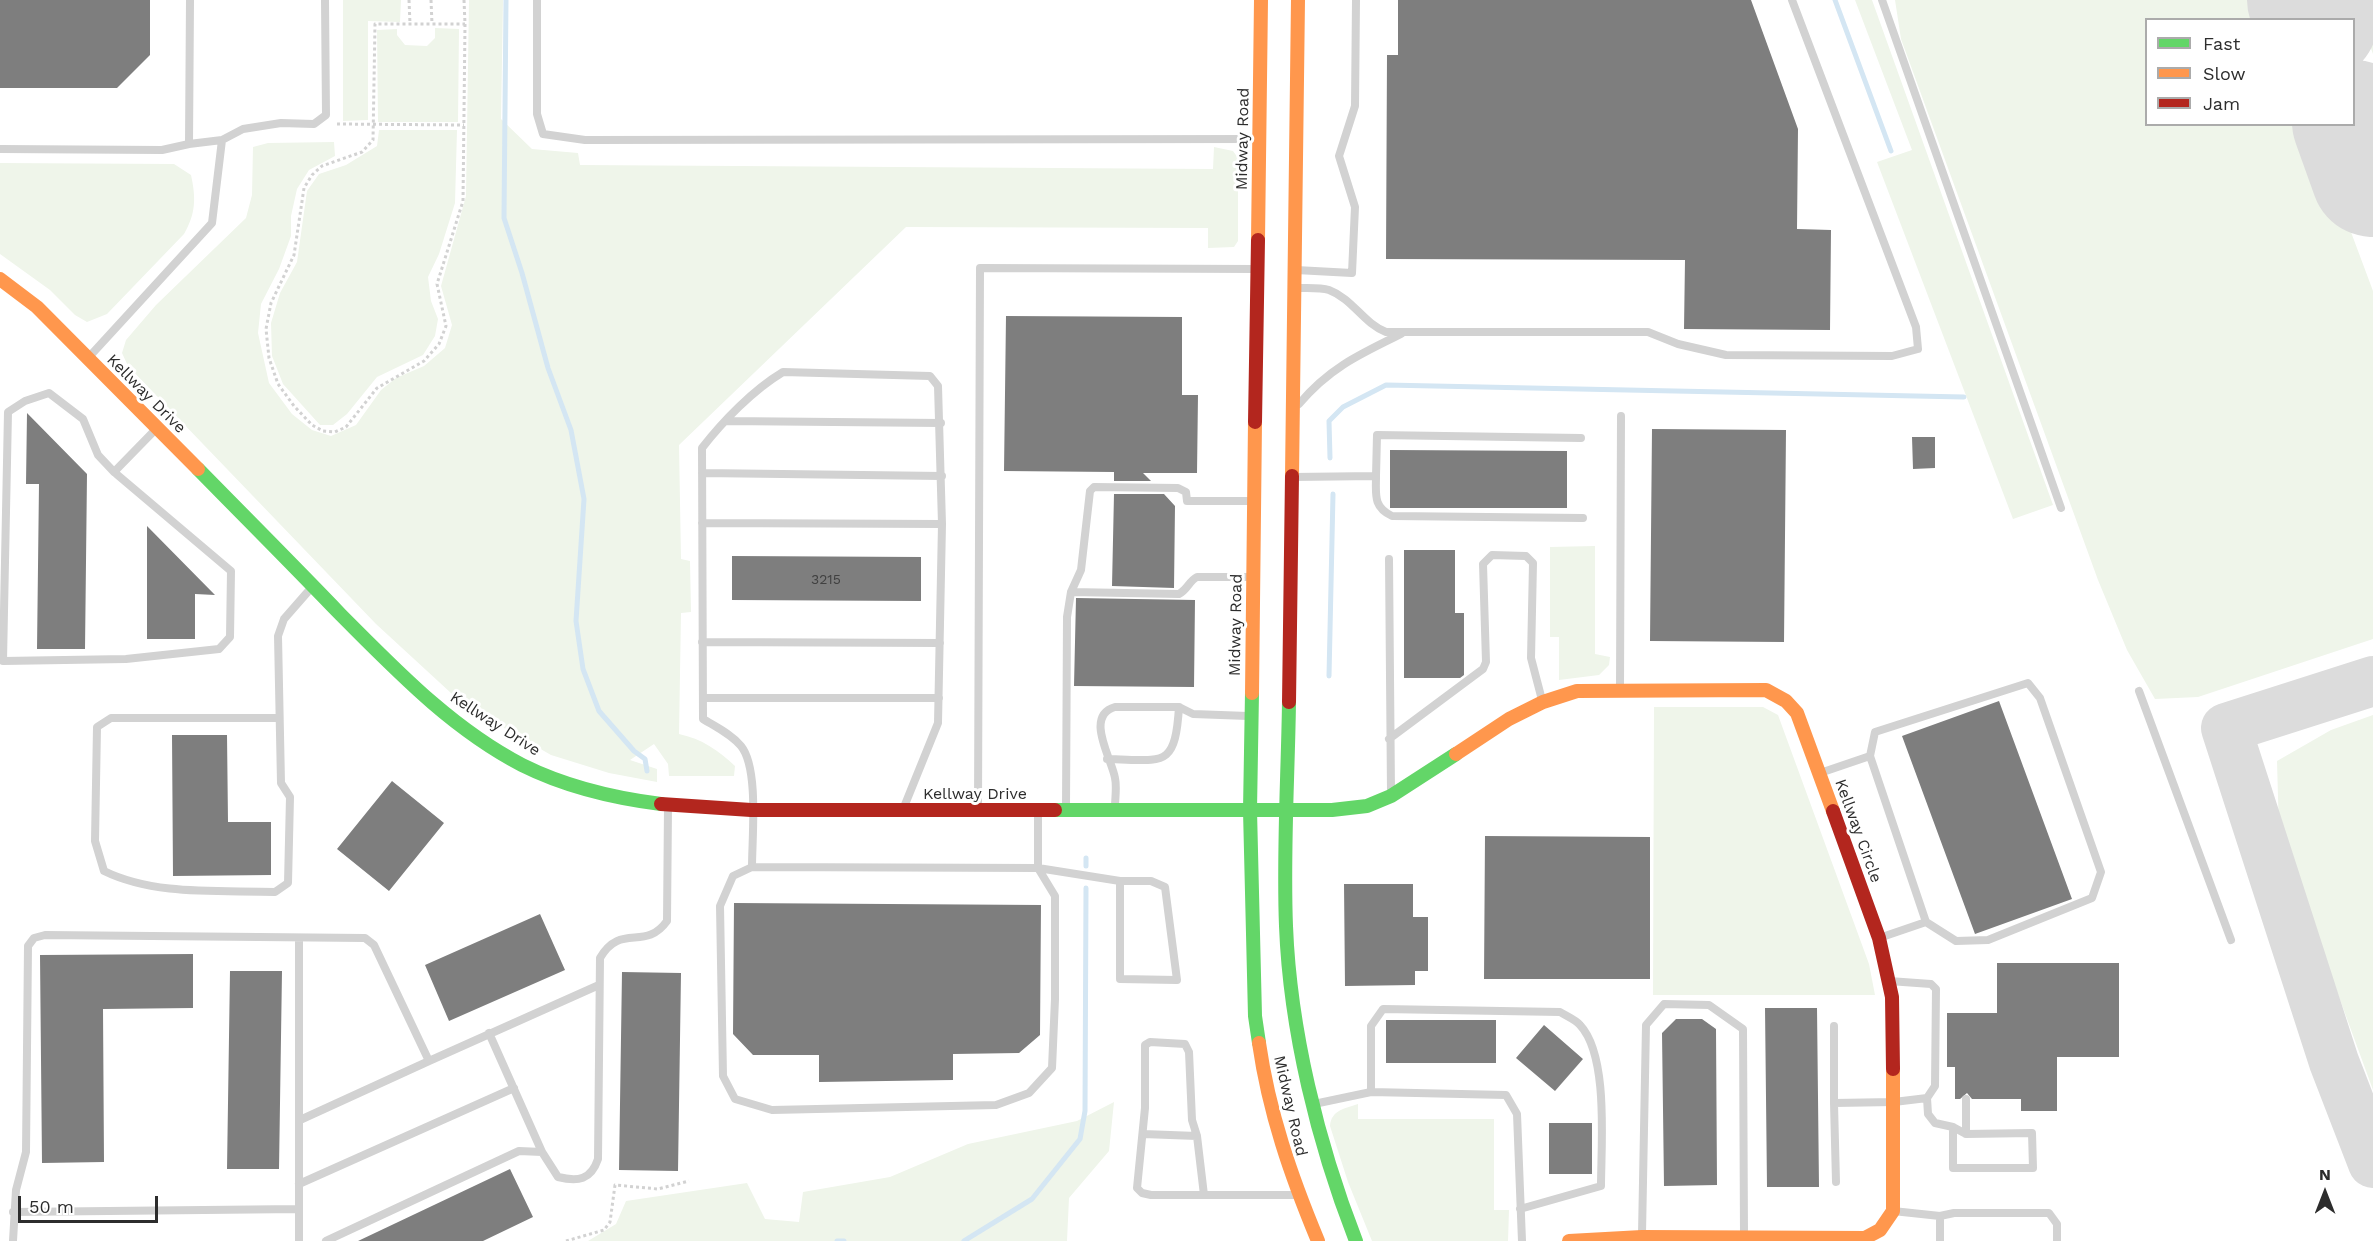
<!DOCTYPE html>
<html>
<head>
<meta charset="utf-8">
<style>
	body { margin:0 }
	#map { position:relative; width:2373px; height:1241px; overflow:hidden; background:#fff; font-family:"Work Sans",sans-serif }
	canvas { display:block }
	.legend { position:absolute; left:2145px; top:18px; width:210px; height:108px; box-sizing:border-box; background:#fff; border:2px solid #ababab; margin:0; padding:8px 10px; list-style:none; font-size:18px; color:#2d2d2d }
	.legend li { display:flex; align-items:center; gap:12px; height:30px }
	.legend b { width:30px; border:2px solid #ababab }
	.north { position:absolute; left:2295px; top:1163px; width:60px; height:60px; -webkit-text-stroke:4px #fff; paint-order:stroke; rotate:0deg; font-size:16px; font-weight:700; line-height:24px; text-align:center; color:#2d2d2d }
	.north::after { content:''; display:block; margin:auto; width:21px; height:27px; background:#2d2d2d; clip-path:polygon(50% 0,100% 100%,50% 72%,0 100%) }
	.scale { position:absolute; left:18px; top:1196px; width:140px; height:27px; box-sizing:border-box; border:3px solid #2d2d2d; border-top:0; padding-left:8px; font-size:18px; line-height:21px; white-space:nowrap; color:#2d2d2d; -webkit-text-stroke:4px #fff; paint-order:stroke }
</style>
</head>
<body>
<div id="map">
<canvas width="2373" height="1241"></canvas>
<ul class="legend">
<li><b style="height:8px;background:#63d668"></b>Fast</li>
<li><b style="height:8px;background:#ff974d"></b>Slow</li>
<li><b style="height:8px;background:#b3261e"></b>Jam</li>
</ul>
<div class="north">N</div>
<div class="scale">50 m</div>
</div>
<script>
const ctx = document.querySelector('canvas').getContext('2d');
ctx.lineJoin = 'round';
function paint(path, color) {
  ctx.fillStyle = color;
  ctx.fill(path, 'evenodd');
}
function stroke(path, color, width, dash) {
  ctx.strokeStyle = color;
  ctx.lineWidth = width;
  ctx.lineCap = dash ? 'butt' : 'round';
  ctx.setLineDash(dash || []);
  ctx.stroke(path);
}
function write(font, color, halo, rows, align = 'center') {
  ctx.font = font + ' "Work Sans",sans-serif';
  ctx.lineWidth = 6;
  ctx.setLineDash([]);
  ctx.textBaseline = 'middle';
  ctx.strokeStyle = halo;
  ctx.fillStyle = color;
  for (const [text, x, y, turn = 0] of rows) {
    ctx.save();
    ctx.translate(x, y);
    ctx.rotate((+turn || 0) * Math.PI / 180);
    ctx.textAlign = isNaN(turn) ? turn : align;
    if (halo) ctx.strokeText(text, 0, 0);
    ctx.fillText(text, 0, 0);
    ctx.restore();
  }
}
paint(new Path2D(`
	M343 0H401L400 22 368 21V120L343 121Z
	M469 0H503L501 119 532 149 578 153 580 165 1213 169 1214 147 1233 151 1238 158V241L1234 247 1208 248V228L906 227 679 445 681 559 690 561 691 612 681 613 679 734C702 739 718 750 735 766L734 776H669L668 764 654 744 630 760 657 769V782L609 773 551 755 464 705 376 624 128 366 122 353 126 340 156 305 246 218 252 195 253 147 268 143 334 142 335 156 309 170 297 189 291 216V236L279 269 261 304 258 333 269 383 292 414 312 430 331 436 356 425 381 390 396 378 424 366 445 348 452 325 441 286 466 196Z
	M1855 0H1872L2053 505 2013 519 1877 162 1912 150Z
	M1895 0H2265L2272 19 2146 20V124L2311 125 2373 291V639L2198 697 2155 699 2127 650 2098 580 1901 39Z
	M2353 0H2373V54Z
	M435 28 459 29 458 122H378L377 30 397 29V35L405 45 427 46 435 38Z
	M379 130H457L455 203 439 254 428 277 431 301 438 319 435 336 423 355 377 377 347 414 333 425H320L283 384 272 356 271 323 280 293 297 262 307 191 319 174 346 165 377 146Z
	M0 163 174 164 191 175C196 198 196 213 184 234L107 314 87 322 75 315 50 290 0 254Z
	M1595 546V654L1610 657 1609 665 1599 675 1559 680V637H1550V547Z
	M1654 707H1763L1778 715 1869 964 1875 995H1653Z
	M2373 715V1090L2279 833 2277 761 2331 730Z
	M1114 1102 1109 1151 1069 1198 1067 1241H588L616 1224 626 1201 747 1183 765 1219 799 1222 803 1192 890 1177 968 1144 1077 1121Z
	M1358 1104V1119H1494V1210H1509L1508 1241H1372L1348 1182 1330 1126C1331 1110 1346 1108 1358 1104Z`), '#eff5ea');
stroke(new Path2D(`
	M506 0 504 218 522 273 548 368 571 430 584 499 576 621 583 669 599 711 634 751 645 759 647 771
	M1835 0 1891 151
	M1330 458 1329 421 1343 407 1386 385 1964 397
	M1329 676 1333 494
	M1086 866V858
	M837 1241H844
	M964 1241 1032 1199 1080 1139 1085 1111 1086 888`), '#d4e6f3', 5);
stroke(new Path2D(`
	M2373 681 2226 728 2334 1062 2373 1163`), '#dcdcdc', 50);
stroke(new Path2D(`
	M2309 0 2316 20
	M2354 122 2373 175`), '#dcdcdc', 124);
paint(new Path2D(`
	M0 0H150V55L117 88H0Z
	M1398 0H1751L1798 129 1797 229 1831 230 1830 330 1684 329 1685 260 1386 259 1387 55H1398Z
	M1006 316 1182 317V395H1198L1197 473H1143L1151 481H1114V472L1004 471Z
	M27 413 87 474 85 649H37L39 484H26Z
	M1652 429 1786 430 1784 642 1650 641Z
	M1912 437H1935V468L1913 469Z
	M1390 450 1567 451V508H1390Z
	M1114 494H1164L1175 506 1174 588 1112 586Z
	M147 526 215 595 195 594V639H147Z
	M1404 550H1455V613H1464V675L1460 678H1404Z
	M732 556 921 557V601L732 600Z
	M1076 598 1195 600 1194 687 1074 686Z
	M1999 701 2072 899 1975 934 1902 736Z
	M172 735H227L228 822H271V875L173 876Z
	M392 781 444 823 389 891 337 849Z
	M1485 836 1650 837V979H1484Z
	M1344 884H1413V917H1428V971H1415V985L1345 986Z
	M734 903 1041 905 1040 1035 1019 1053 953 1054V1080L819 1082V1055H753L733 1034Z
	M540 914 565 970 449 1021 425 965Z
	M193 954V1008L103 1009 104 1162 42 1163 40 955Z
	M1997 963H2119V1057H2057V1111H2021V1099H1972L1967 1093 1960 1099H1955V1067H1947V1013H1997Z
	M230 971H282L279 1169H227Z
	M622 972 681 973 678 1171 619 1170Z
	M1765 1008H1817L1819 1187H1767Z
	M1676 1019H1702L1716 1029 1717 1185 1664 1186 1662 1033Z
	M1386 1020H1496V1063H1386Z
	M1544 1025 1583 1059 1555 1091 1516 1058Z
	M1549 1123H1592V1174H1549Z
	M510 1169 533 1217 483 1241H358Z`), '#7e7e7e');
stroke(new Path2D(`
	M409 0 410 24
	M431 0 432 24
	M464 0 465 24 463 201 437 284 446 326 439 344 424 361 377 388 346 427 335 432 323 431 312 425 294 406 278 384 269 358 266 329 271 303 294 255 304 188 312 175 322 166 362 152 373 140 375 24H465
	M337 124 464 125
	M566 1241 604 1230 610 1222 615 1185 658 1189 689 1181`), '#d2d2d2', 3, [3, 3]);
stroke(new Path2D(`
	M190 0 189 144 222 140
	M537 0V114L543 134 585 140 1259 139
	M1882 0 2061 508
	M0 149 162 150 189 144
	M1296 270 1352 273 1355 207 1339 156 1355 106 1356 0
	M1296 288C1306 288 1320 287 1329 290 1353 299 1363 323 1386 332H1648L1678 344 1726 355 1892 356 1918 349 1916 327 1792 0
	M89 357 212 223 222 140 243 129 281 123 314 124 326 115 325 0
	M1299 404C1329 368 1360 354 1401 334
	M726 421 941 423
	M114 472 231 571 230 637 219 649 126 659 3 661 8 412 25 401 49 393 83 419 98 455 114 472 156 429
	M702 473 942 476
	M1376 476 1377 435 1581 438
	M1293 477 1376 476C1376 495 1373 507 1392 516L1583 518
	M702 523 942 524
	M1389 559 1391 793
	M1071 592 1179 594C1188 589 1189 581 1197 577H1252
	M702 642 940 643
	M1620 689 1621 416
	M2139 691 2231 940
	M703 698H939
	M279 718H111L97 727 95 841 104 871C155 896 219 890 275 892L288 883 290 797 281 783 278 636 284 619 312 587
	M1389 739 1483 669 1486 662 1483 564 1492 555 1526 556 1533 563 1531 658 1542 700
	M1870 756 1926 922
	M1107 759C1163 760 1175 770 1179 707
	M1820 773 1870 756 1875 732 2028 683 2040 698 2101 872 2092 898 1988 940 1956 941 1926 922 1882 937
	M1066 807 1067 617 1071 592 1081 570 1090 491 1094 487 1178 488 1186 492 1187 501H1251
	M1115 807C1115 798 1117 787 1115 778 1112 759 1084 716 1115 707H1179L1193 714 1248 716
	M978 809 980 268 1257 269
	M1038 811V868L1120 881V979L1177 980 1165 887 1151 881H1120
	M752 867 1038 868 1055 896V999L1052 1068 1029 1093 996 1105 772 1110 735 1099 723 1076 720 906 733 876 752 867C752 837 759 768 741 746 731 734 716 727 703 719L702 448C723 421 753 390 783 372L930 376 938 386 942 524 938 723 904 807
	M1834 1026V1103L1894 1102 1927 1098 1935 1086 1936 989 1931 984 1889 981
	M489 1033 542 1152
	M1371 1092V1026L1383 1009 1560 1012C1566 1016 1576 1020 1580 1025 1609 1056 1601 1146 1601 1186L1520 1209
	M1927 1098 1928 1114 1935 1123 1953 1127V1168H2033L2032 1133 1966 1134 1953 1127
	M1834 1103 1836 1182
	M1314 1104 1371 1092 1506 1095 1517 1114 1522 1241
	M300 1120 429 1061
	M1143 1134 1197 1136
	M1966 1134V1099
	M299 1184 514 1088
	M1204 1195 1197 1136 1192 1120 1189 1052 1185 1044 1150 1042 1145 1045V1108L1137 1188 1142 1193 1151 1195H1296
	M1893 1211 1940 1216V1241
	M13 1212 299 1209
	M1940 1216 1954 1213H2049L2057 1224V1241
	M1642 1234 1646 1025 1664 1004 1709 1005 1743 1029 1744 1235
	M13 1241 16 1190 26 1152 28 946 34 938 45 935 365 938 374 945 429 1061 599 985
	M299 1241V938
	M326 1241 519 1151 542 1152 558 1177C578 1182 591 1180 598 1159L600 958C621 922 645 952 667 921L668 807`), '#d2d2d2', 8);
stroke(new Path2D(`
	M198 469C246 518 294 566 341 615 397 671 451 728 522 765 566 787 613 798 661 804
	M1252 693 1250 810 1255 1016 1259 1043
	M1289 702C1288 776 1283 851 1286 926 1290 1030 1318 1144 1356 1241
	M1055 810H1332L1367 806 1391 796 1456 754`), '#63d668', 14);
stroke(new Path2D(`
	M1258 240 1261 0
	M0 279 37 307 198 469
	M1292 476 1298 0
	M1252 693 1255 422
	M1456 754 1509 719 1543 702 1577 691 1766 690 1786 701 1797 713 1833 811
	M1259 1043C1269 1113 1291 1176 1318 1241
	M1569 1241 1642 1237 1865 1238 1880 1230 1893 1211V1069`), '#ff974d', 14);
stroke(new Path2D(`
	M1255 422 1258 240
	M1289 702 1292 476
	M661 804 751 810H1055
	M1833 811 1879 938 1892 997 1893 1069`), '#b3261e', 14);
write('14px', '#414141', null, [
	["3215",826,580]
]);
write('16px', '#2d2d2d', '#fff', [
	["Midway Road",1243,139,-89],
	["Kellway Drive",146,394,45],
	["Midway Road",1236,625,-89],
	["Kellway Drive",495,724,33],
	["Kellway Drive",975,794],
	["Kellway Circle",1858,831,70],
	["Midway Road",1290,1106,77]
]);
</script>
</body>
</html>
